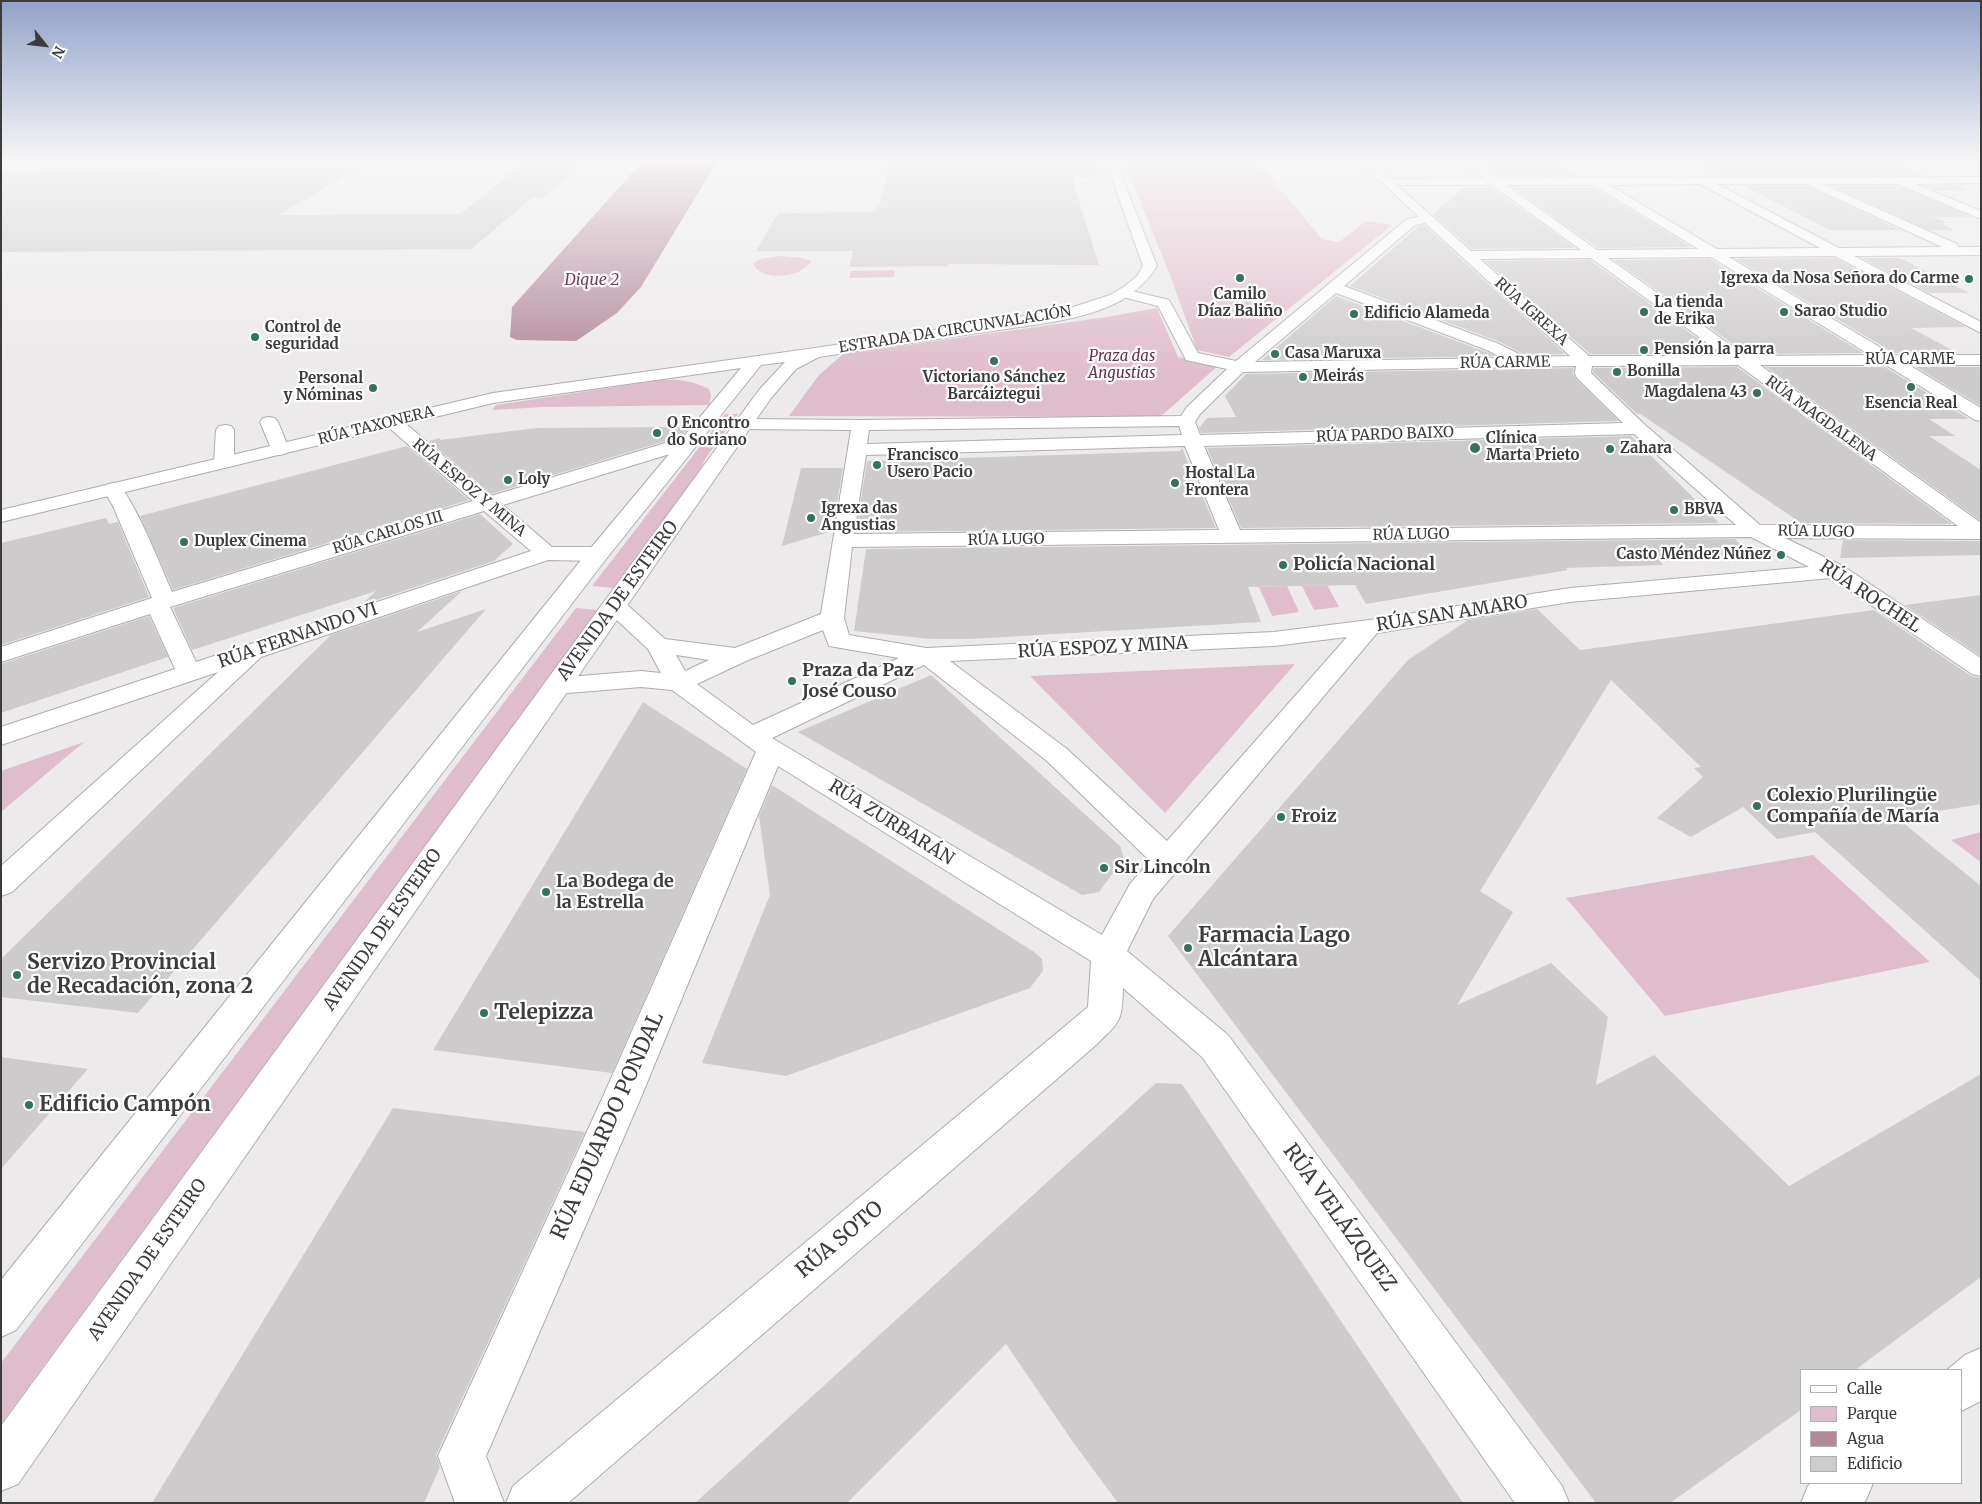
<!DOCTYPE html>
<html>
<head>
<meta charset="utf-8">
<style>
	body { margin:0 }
	#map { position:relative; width:1982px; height:1504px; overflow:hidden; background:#edeaeb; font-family:Merriweather,serif }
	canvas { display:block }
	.frame { position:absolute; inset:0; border:2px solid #3d3c3c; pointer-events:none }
	.legend { position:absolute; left:1800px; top:1369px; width:162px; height:115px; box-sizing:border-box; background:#fff; border:1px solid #b1b1b1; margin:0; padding:6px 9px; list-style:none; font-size:15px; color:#3d3c3c }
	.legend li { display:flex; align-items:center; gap:10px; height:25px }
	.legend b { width:25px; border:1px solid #b1b1b1 }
	.north { position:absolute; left:20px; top:20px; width:50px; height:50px; -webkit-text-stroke:4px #fff; paint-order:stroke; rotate:119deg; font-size:14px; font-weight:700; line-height:20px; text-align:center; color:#3d3c3c }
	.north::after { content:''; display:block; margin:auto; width:18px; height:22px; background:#3d3c3c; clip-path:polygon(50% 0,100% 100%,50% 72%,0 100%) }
</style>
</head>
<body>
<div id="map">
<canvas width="1982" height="1504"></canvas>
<div class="frame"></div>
<ul class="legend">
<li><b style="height:6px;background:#fff"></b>Calle</li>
<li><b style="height:14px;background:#e0bdcc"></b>Parque</li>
<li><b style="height:14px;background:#b2889a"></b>Agua</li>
<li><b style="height:14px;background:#cecbcc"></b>Edificio</li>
</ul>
<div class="north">N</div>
</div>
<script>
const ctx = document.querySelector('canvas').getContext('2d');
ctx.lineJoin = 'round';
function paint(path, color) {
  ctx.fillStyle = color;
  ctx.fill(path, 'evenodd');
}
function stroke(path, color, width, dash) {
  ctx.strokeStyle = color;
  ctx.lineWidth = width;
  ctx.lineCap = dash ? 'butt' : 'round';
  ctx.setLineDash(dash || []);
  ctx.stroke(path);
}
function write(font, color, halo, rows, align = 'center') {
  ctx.font = font + ' Merriweather,serif';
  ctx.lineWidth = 4.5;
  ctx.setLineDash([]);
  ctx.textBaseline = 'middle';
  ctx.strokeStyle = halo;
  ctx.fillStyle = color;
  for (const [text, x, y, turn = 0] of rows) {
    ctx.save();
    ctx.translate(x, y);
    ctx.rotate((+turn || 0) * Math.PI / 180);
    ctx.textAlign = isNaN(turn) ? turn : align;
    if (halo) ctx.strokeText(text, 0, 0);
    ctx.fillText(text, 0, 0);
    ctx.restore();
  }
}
paint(new Path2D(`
	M1070 162H1095L1099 174 1089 177 1074 178Z
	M1124 162H1258L1322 239 1339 242 1366 221 1392 225 1229 357 1197 350 1170 275Z
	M779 256 803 258 811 261C803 278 761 282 753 264L760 259Z
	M895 270 894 277 849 278 851 271Z
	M1157 308 1178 357 1219 365 1160 417 789 416 819 375 843 354 1107 317Z
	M661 380C678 379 693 381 709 389L711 396 709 405 543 407 492 410 496 405Z
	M725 414H738L705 459 701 469 615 588 592 586Z
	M1327 585 1339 607 1314 610 1302 586Z
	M1287 586 1299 612 1272 616 1259 587Z
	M576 608 598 610 1 1424V1363Z
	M1295 664 1165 813 1030 676Z
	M84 742 1 812V771Z
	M1981 832V862L1951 840Z
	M1813 855 1930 962 1665 1016 1566 898Z`), '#e0bdcc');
paint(new Path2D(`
	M642 162H717L641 287 617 313 576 341 517 340 510 337 512 307Z`), '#b2889a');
paint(new Path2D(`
	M889 162H1070L1074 178V185L1099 265 948 264V266L849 267 853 251H756L778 213 875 212 876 207H879Z
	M1492 162H1557L1579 176H1498L1486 168Z
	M1696 162H1891L1927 175 1722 176Z
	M522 164H583L542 198H532L471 249 1 252V170L359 167 279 215 460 214Z
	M1955 185 1965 189 1964 190 1938 191 1924 186Z
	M1743 186H1808L1900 230H1830Z
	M1832 186H1900L1972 217H1934L1948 223H1941L1954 230H1929Z
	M1464 187H1491L1575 248 1472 249 1433 214Z
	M1512 187H1593L1691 247 1598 248Z
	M1424 225 1565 354 1525 355 1500 342 1350 286 1419 226Z
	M1835 258 1966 327 1911 328 1958 353H1894L1736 259Z
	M1862 258H1900L1970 293H1929Z
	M1710 259 1863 353 1747 354 1614 260Z
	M1590 260 1719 354H1590L1485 261Z
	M1336 296 1486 352 1495 356 1262 360Z
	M1737 367 1952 524 1801 523 1639 413 1638 415 1593 372 1594 368Z
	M1766 367H1885L1969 419H1929L1955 436H1929L1981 470V521Z
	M1916 367H1981V406Z
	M1574 368 1573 374 1576 379 1619 421 1201 433 1199 428 1207 418 1236 417 1225 396 1246 374Z
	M685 427 686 431 682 436 491 494 429 441 440 438V440L536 428Z
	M1631 436 1719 523 1241 528 1207 448Z
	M407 446 469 500 173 590 140 516Z
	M1182 448 1216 528 856 532 867 461 1180 451Z
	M801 468H843L832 532 825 533 782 546Z
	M480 514 513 544 494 561 361 605 376 591 192 650 173 608Z
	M106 518 109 524 118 522 149 597 1 645V543Z
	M1735 539 1756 559 1660 561 1663 565 1566 568 1568 570 1366 604 1355 585 1248 587 1261 622 970 639H931L854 631 866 549Z
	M1843 540 1981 541V555L1840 558Z
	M462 591 417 632 486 609 138 1013 1 997V959L331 635Z
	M1981 595V656L1905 605Z
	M1537 609 1580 650 1874 610 1971 676 1981 678V804L1897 818 1981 886V981L1815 832 1777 839 1743 807 1691 837 1657 818 1703 777 1694 768 1701 767 1611 680 1480 891 1513 912 1457 1005 1551 963 1608 1017 1596 1085 1654 1055 1789 1186 1981 1074V1277L1855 1370H1801V1410L1670 1503H1596L1168 936 1408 660 1468 620Z
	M149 616 168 657 1 713V664Z
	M931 675 1120 846 1124 858 1099 892 1082 895 798 732Z
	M643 702 747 769 612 1073 433 1050Z
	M772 785 1034 952 1042 959 1043 971 1030 988 786 1076 702 1063 770 895 759 816Z
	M1 1057 88 1069 1 1169Z
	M1156 1083 1182 1084 1463 1503H1118L1073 1442 1006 1344 847 1503H695Z
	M393 1108 585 1132 436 1455 440 1467 424 1503H152Z`), '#cecbcc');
const street = new Path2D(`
	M1360 162H1372L1390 179 1483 178 1462 162H1474L1497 178 1981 177V183L1915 184 1981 211V219L1902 186 1901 184H1823L1957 244 1958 247H1981V255L1854 256 1981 322V333L1835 256 1729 257 1893 355H1981V365H1909L1981 408V421L1975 420 1886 365H1760L1981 523V539L1785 538 1843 566 1981 658V676L1972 674 1831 578 1570 602 1377 633 1153 899 1127 951 1228 1035 1562 1486 1569 1503H1515L1202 1057 1123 988C1122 1023 1120 1021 1096 1045L568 1503H506L513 1486 1088 1007 1091 961 778 766 639 1102 486 1456 504 1503H455L438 1456 601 1101 756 752 672 690 641 687 556 694 547 692 543 686 547 680 556 678 641 671 661 673 648 649 607 611 603 606 607 601 615 599 623 601 665 639 735 648 821 614 851 430 744 429 738 428 735 424 738 420 744 419 861 420 1181 416 1187 407 1227 369 1186 360 1158 306 1119 296 1117 293 1119 290 1124 289 1169 300 1198 353 1236 361 1407 219 1419 217ZM1700 184 1820 248 1717 249 1609 185ZM1717 184H1809L1810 186 1942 247 1839 248ZM1397 185H1492L1581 250 1471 251ZM1506 185H1594L1698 249 1597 250ZM1425 223 1570 356 1525 357 1499 344 1344 286 1415 225ZM1711 257 1870 355 1746 356 1608 258ZM1591 258 1725 356H1589L1480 259ZM1336 293 1487 350 1502 358 1255 362ZM1738 365 1958 526 1760 525 1644 424 1591 373 1592 366ZM1576 366 1575 374 1577 378 1623 423 1200 435 1195 422 1200 414 1243 372ZM1179 426 1182 435 867 444 869 430ZM1634 434 1736 525 1240 530 1204 446ZM1185 446 1219 530 854 534 866 455ZM1751 537 1809 567 1570 588 1369 620 1274 632 926 648 849 635 844 618 852 547ZM823 630 829 646 899 658 753 725 697 684 746 661ZM1347 637 1167 841 1067 749 950 661 1274 646ZM676 655 709 660 685 671ZM924 665 1047 761 1150 861 1130 884 1102 935 772 738Z
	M269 417 275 418 278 422 289 449 287 453 280 455 273 453 260 422 263 418Z
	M393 417 399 418 491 496 682 438 689 436 696 438 698 442 696 446 503 505 552 547H598L606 549 609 554 606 559 598 561 548 560 261 657 12 892 1 896V866L218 672 1 745V727L175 669 150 614 1 662V647L152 598 113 506 103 489 106 485 113 483 120 485C142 517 156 556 172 592L473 501 387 426 384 422 387 418ZM484 511 531 551 196 662 170 607Z
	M225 425 231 426 234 430V462L231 466 224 468 217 466 214 462 216 430 219 426Z
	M1981 1348V1401L1961 1411V1370H1947L1965 1355Z
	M1811 1483H1873L1866 1500 1863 1503H1801L1808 1486Z`);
const secondary = new Path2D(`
	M1106 162H1116L1157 266C1147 281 1137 291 1122 300 1084 321 1035 324 993 331 935 339 877 348 819 357L796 369 771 398 18 1484 1 1491V1426L759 390 785 362 761 365 606 559 16 1330 1 1337V1280L590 549 741 368 493 403 1 522V510L493 393 815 348 1064 310 1110 295 1125 286 1137 276 1143 266Z`);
stroke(street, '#afacae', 2);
stroke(secondary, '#afacae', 2);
paint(street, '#fff');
paint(secondary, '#fff');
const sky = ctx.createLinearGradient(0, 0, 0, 373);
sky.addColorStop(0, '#92a2c9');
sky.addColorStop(0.43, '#f7f6f6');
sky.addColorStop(1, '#f7f6f600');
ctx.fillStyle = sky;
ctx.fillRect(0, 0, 1982, 373);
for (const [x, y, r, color] of [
	[1240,278,5,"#34725f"],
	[1969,279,5,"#34725f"],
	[1644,312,5,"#34725f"],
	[1784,312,5,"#34725f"],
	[1354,314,5,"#34725f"],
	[255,337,5,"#34725f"],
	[1644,350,5,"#34725f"],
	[1275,354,5,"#34725f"],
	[994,361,5,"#34725f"],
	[1617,372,5,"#34725f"],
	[1303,377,5,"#34725f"],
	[1911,387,5,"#34725f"],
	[373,388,5,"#34725f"],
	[1757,393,5,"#34725f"],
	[657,433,5,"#34725f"],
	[1475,448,6,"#34725f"],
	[1610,449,5,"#34725f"],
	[877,465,5,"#34725f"],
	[508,480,5,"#34725f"],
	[1175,483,5,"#34725f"],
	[1674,510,5,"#34725f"],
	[811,518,5,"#34725f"],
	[184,542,5,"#34725f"],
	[1781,555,5,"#34725f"],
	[1283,565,5,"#34725f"],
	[792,681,5,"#34725f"],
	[1757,806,5,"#34725f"],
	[1281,817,5,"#34725f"],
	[1104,868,5,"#34725f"],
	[546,892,5,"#34725f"],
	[1188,948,5,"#34725f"],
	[17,975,5,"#34725f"],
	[484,1013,5,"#34725f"],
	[29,1105,5,"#34725f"]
]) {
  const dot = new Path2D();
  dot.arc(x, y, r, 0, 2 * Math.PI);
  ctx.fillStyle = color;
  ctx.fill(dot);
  stroke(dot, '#fff', 2);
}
write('bold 15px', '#3d3c3c', '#fff', [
	["Igrexa da Nosa Señora do Carme",1959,279,"right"],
	["Camilo",1240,295,"center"],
	["Díaz Baliño",1240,312,"center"],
	["La tienda",1654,303],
	["de Erika",1654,320],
	["Sarao Studio",1794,312],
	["Edificio Alameda",1364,314],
	["Control de",265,328],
	["seguridad",265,345],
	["Pensión la parra",1654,350],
	["Casa Maruxa",1285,354],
	["Bonilla",1627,372],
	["Meirás",1313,377],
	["Victoriano Sánchez",994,378,"center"],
	["Barcáiztegui",994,395,"center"],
	["Personal",363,379,"right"],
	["y Nóminas",363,396,"right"],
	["Magdalena 43",1747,393,"right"],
	["Esencia Real",1911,404,"center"],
	["O Encontro",667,424],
	["do Soriano",667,441],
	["Clínica",1486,439],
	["Marta Prieto",1486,456],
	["Zahara",1620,449],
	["Francisco",887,456],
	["Usero Pacio",887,473],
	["Hostal La",1185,474],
	["Frontera",1185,491],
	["Loly",518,480],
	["Igrexa das",821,509],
	["Angustias",821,526],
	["BBVA",1684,510],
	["Duplex Cinema",194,542],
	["Casto Méndez Núñez",1771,555,"right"]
], 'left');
write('15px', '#3d3c3c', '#fff', [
	["RÚA IGREXA",1531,312,42],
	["ESTRADA DA CIRCUNVALACIÓN",955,330,-9],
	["RÚA CARME",1910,360],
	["RÚA CARME",1505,363,-1],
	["RÚA MAGDALENA",1821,419,36],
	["RÚA TAXONERA",376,426,-14],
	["RÚA PARDO BAIXO",1385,435,-2],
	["RÚA ESPOZ Y MINA",469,488,40],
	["RÚA LUGO",1816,532,1],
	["RÚA CARLOS III",388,533,-17],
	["RÚA LUGO",1411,535,-1],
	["RÚA LUGO",1006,540,-1]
]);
write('italic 15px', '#672f4a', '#fff', [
	["Praza das",1122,357],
	["Angustias",1122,374]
]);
write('italic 16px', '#773e5a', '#fff', [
	["Dique 2",592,280]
]);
write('bold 18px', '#3d3c3c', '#fff', [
	["Policía Nacional",1293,565],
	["Praza da Paz",802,671],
	["José Couso",802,692],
	["Colexio Plurilingüe",1767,796],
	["Compañía de María",1767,817],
	["Froiz",1291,817],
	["Sir Lincoln",1114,868],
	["La Bodega de",556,882],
	["la Estrella",556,903]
], 'left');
write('18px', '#3d3c3c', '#fff', [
	["RÚA ROCHEL",1870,597,33],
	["AVENIDA DE ESTEIRO",618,601,-54],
	["RÚA SAN AMARO",1452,614,-9],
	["RÚA FERNANDO VI",298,636,-19],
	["RÚA ESPOZ Y MINA",1103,648,-3],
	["RÚA ZURBARÁN",891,823,32],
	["AVENIDA DE ESTEIRO",383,930,-55],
	["AVENIDA DE ESTEIRO",148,1260,-55]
]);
write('bold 21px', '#3d3c3c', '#fff', [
	["Farmacia Lago",1198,936],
	["Alcántara",1198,960],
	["Servizo Provincial",27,963],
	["de Recadación, zona 2",27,987],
	["Telepizza",494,1013],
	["Edificio Campón",39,1105]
], 'left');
write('21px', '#3d3c3c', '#fff', [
	["RÚA EDUARDO PONDAL",608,1126,-66],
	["RÚA VELÁZQUEZ",1339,1218,54],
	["RÚA SOTO",840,1240,-40]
]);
</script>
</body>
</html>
